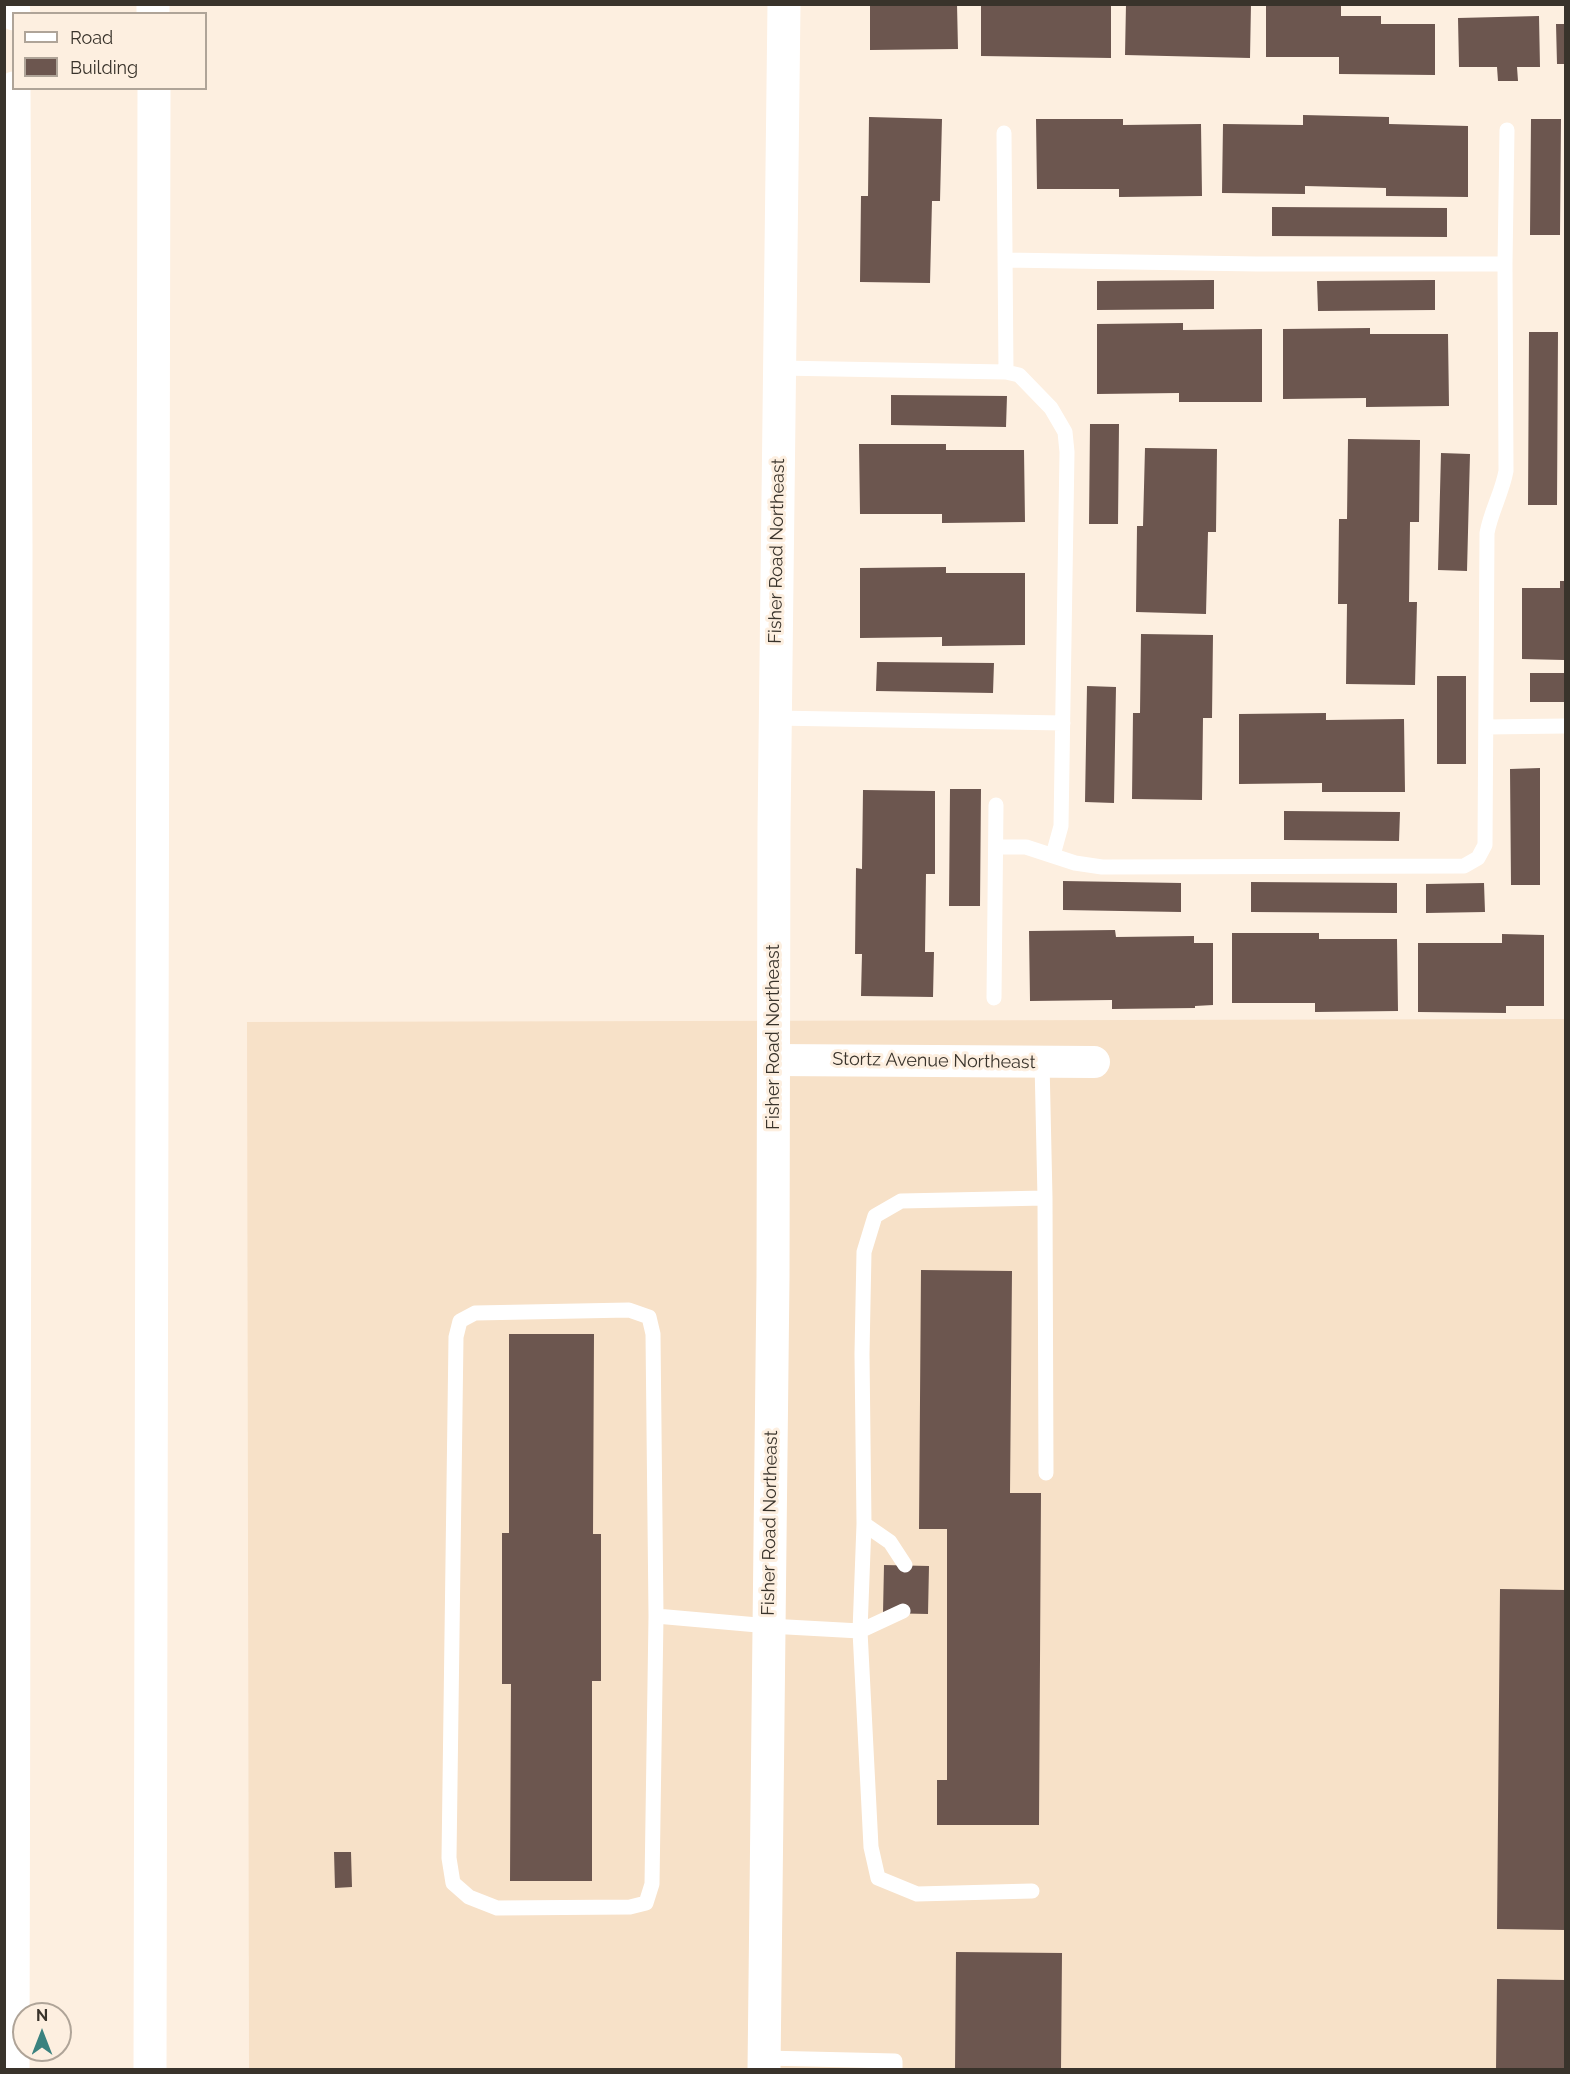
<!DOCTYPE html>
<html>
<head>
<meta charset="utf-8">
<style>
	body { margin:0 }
	#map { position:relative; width:1570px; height:2074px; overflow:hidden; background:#fdefe0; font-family:Raleway,sans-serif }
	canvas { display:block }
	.frame { position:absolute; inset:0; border:6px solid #39332b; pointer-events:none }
	.legend { position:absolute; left:12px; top:12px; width:195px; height:78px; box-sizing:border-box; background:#fdefe0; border:2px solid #afa498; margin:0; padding:8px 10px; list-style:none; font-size:18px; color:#39332b }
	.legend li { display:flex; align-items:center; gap:12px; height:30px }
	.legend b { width:30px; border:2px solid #afa498 }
	.north { position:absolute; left:12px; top:2002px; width:60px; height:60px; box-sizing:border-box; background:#fdefe0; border:2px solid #afa498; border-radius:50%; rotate:0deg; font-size:16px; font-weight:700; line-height:24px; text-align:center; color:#39332b }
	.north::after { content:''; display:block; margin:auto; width:21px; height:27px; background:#3a827f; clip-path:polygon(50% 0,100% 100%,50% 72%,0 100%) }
</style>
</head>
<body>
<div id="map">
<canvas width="1570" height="2074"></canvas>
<div class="frame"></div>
<ul class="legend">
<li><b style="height:8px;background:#fff"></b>Road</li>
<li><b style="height:16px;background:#6c564f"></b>Building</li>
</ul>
<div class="north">N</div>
</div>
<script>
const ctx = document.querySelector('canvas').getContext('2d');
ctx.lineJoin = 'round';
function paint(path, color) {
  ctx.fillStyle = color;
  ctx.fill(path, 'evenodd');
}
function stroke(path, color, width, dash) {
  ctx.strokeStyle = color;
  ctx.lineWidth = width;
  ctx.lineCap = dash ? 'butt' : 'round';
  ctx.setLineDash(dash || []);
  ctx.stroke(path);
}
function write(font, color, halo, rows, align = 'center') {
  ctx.font = font + ' Raleway,sans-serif';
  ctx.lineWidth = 6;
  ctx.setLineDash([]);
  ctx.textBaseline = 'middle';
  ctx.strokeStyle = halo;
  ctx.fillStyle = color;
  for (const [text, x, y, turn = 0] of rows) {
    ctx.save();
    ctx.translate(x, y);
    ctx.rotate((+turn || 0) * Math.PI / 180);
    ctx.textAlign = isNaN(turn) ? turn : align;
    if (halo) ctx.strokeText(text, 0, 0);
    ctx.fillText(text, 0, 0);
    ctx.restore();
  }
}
paint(new Path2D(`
	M1565 1019V2069H249L247 1022Z`), '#f7e1c8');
paint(new Path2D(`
	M870 4H957L958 49 870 50Z
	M981 4H1111V58L981 56Z
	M1126 4H1251L1250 58 1125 55Z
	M1266 5H1341V16H1381V24H1435V75L1339 74V57H1266Z
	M1539 16 1540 67H1517L1518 81H1498L1497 67H1459L1458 18Z
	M1556 24H1566V64H1557Z
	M1303 115 1389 117V124L1468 126V197L1386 196V188L1305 186V194L1222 193 1223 124 1303 125Z
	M869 117 942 119 940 201H932L930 283 860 282 861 196H868Z
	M1036 119H1123V125L1201 124 1202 196 1119 197V189H1037Z
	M1531 119H1561L1560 235H1530Z
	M1272 207 1447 208V237L1272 236Z
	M1214 280V309L1097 310V281Z
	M1435 280V310L1318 311 1317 281Z
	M1183 323V330L1262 329V402H1179V393L1097 394V324Z
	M1370 328V334H1448L1449 406 1366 407V398L1283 399V329Z
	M1529 332H1558L1557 505H1528Z
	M891 395 1007 396 1006 427 891 425Z
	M1090 424H1119L1118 524H1089Z
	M1348 439 1420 440 1419 522H1410L1409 602H1417L1415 685 1346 684 1347 604H1338L1339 519H1347Z
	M859 444H946V450H1024L1025 522 942 523V514H860Z
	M1145 448 1217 449 1216 532H1208L1206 614 1136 612 1137 526H1143Z
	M1441 453 1470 454 1467 571 1438 570Z
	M946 567V573H1025V645L942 646V637L860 638V568Z
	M1560 581H1566L1564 660 1522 659V588H1560Z
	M1141 634 1213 635 1212 718H1203L1202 800 1132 799 1133 713H1140Z
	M877 662 994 663 993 693 876 691Z
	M1530 673H1566V702H1530Z
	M1437 676H1466V764H1437Z
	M1087 686 1116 687 1114 803 1085 802Z
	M1326 713V720L1404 719 1405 792H1322V783L1239 784V714Z
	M1540 768V885H1511L1510 769Z
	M950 789H981L980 906H949Z
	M863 790 935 791V874H926L925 952H934L933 997 861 996 862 954H855L856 868 862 869Z
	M1284 811 1400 812 1399 841 1284 840Z
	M1063 881 1181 883V912L1063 910Z
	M1251 882 1397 883V913L1251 912Z
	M1484 883 1485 912 1426 913V884Z
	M1115 930 1116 937 1194 936V943H1213V1005L1195 1006V1008L1112 1009V1000L1030 1001 1029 931Z
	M1232 933H1319V939H1397L1398 1011 1315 1012V1003H1232Z
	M1502 934 1544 935V1006H1506V1013L1418 1012V943H1502Z
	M921 1270 1012 1271 1010 1493H1041L1039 1825H937V1780H947V1529H919Z
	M509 1334H594L593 1534H601V1681H592V1881H510L511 1684H502V1533H509Z
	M884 1565 929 1566 928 1614 883 1613Z
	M1500 1589 1566 1590V1930L1497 1929Z
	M334 1852H351L352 1887 335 1888Z
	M956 1952 1062 1953 1061 2070H955Z
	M1497 1979 1566 1980V2070H1496Z`), '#6c564f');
stroke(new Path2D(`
	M1004 133 1006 372
	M1005 260 1257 264H1505
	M779 368 1006 372 1019 375 1051 408 1065 432 1067 452 1061 826 1053 855
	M775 718 1063 723
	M1486 727 1566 726
	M996 847H1026L1075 863 1102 867 1464 866 1478 858 1485 845 1487 533C1491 511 1502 493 1506 471L1505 264 1507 130
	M994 998 996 805
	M1042 1062 1045 1198 1046 1473
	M864 1524 890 1542 905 1565
	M903 1611 860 1631 864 1524 862 1354 864 1252 875 1216 901 1201 1045 1198
	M656 1616 652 1884 646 1903 630 1907 497 1908 469 1897 453 1883 449 1858 456 1337 460 1321 475 1313 629 1310 649 1317 653 1334 656 1616 769 1626 860 1631 871 1847 878 1878 917 1894 1032 1891
	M764 2058 895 2061V2070`), '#fff', 15);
stroke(new Path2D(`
	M774 1060 1094 1062`), '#fff', 32);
stroke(new Path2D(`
	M764 2070 773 1277 774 828 784 4`), '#fff', 33);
stroke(new Path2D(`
	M13 4 14 14
	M153 4V14
	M13 2070 16 549 14 88
	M150 2070 154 88`), '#fff', 33);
write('18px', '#39332b', '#fdefe0', [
	["Fisher Road Northeast",777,551,-89],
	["Fisher Road Northeast",774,1037,-90],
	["Stortz Avenue Northeast",934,1061,1],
	["Fisher Road Northeast",770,1523,-89]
]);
</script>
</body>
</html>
